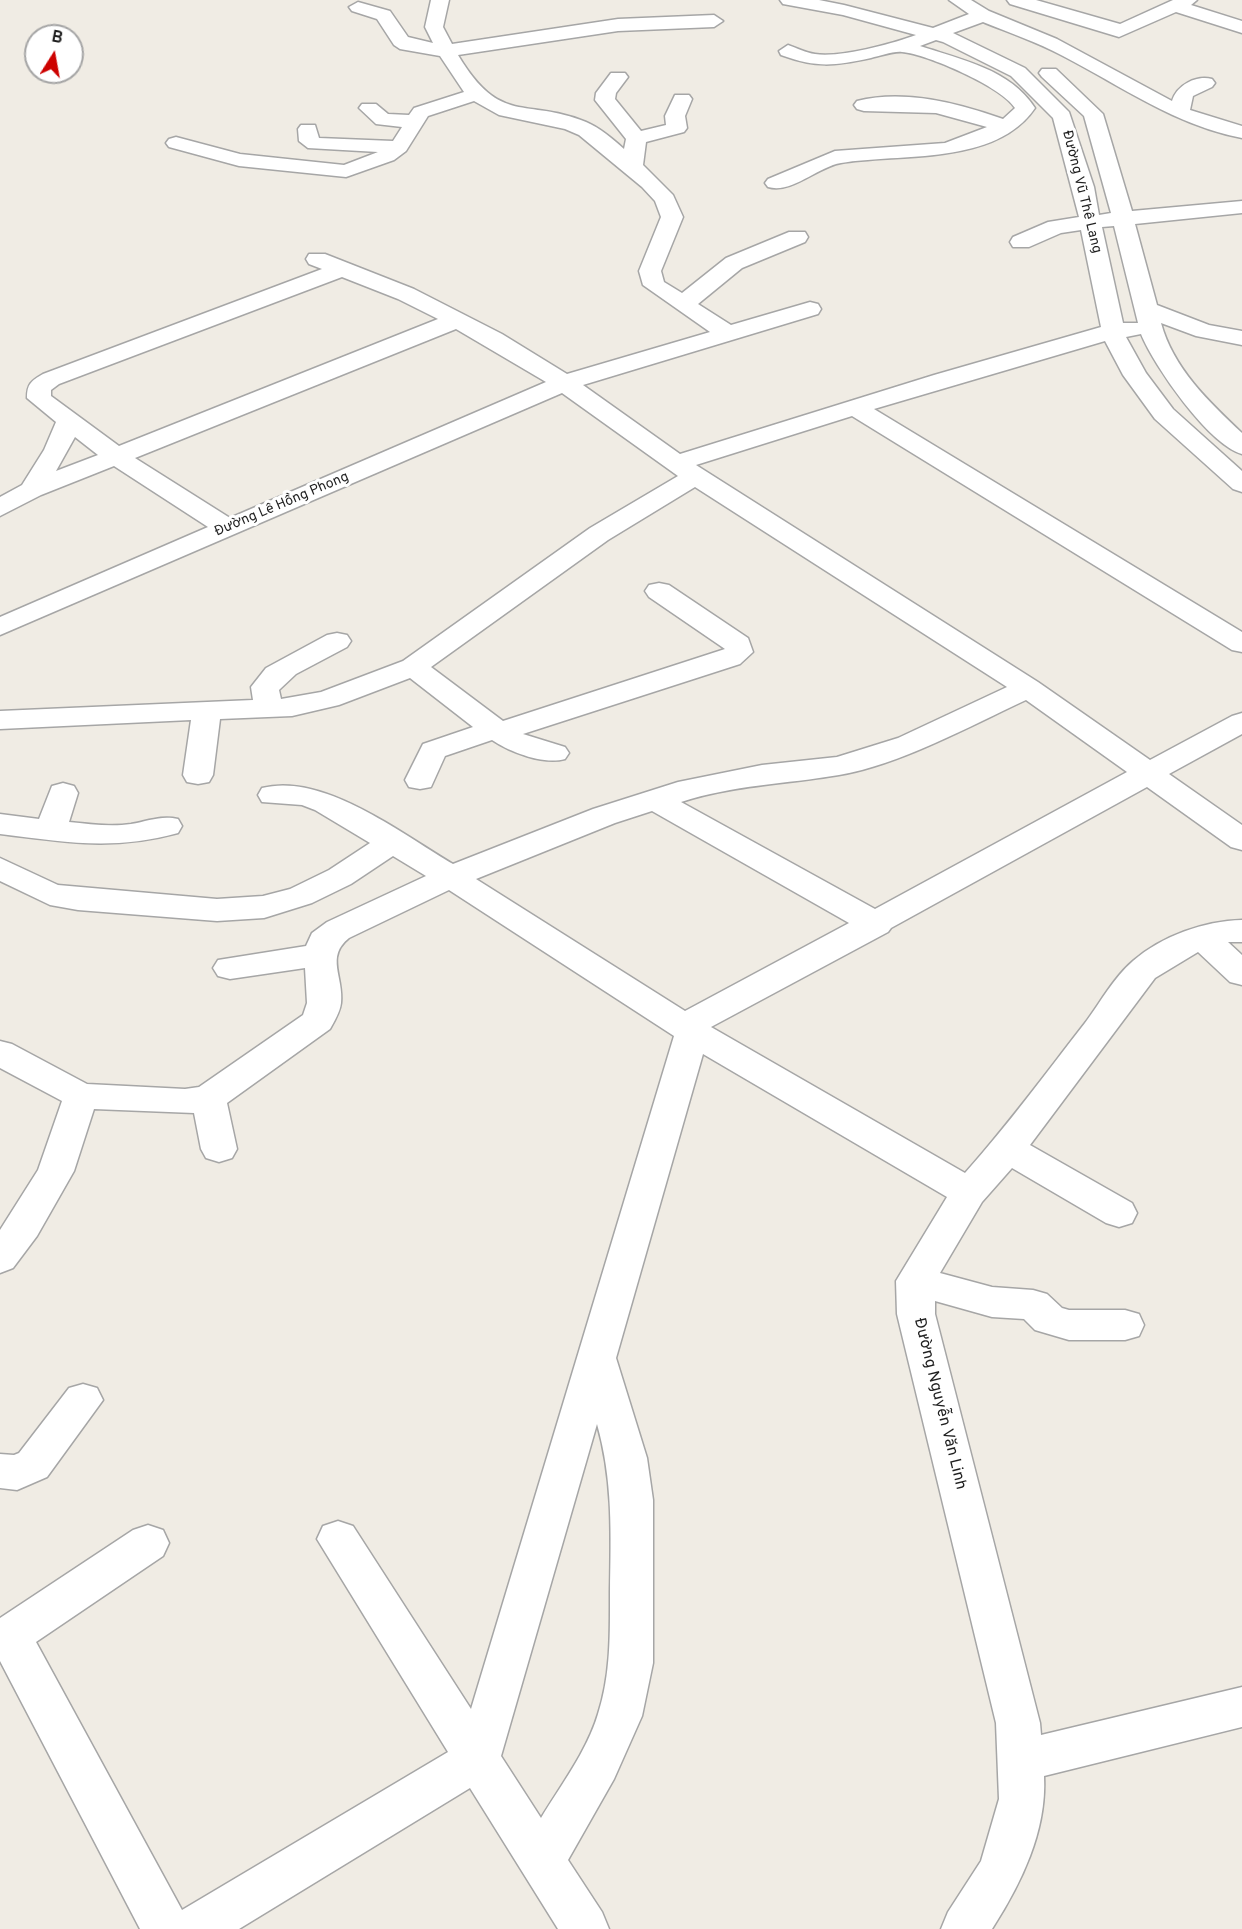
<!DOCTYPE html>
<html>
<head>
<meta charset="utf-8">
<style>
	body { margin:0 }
	#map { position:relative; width:1242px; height:1929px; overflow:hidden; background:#f0ece4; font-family:Overpass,sans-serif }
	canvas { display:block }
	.north { position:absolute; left:24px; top:24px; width:60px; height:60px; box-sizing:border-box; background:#fff; border:2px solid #a5a5a5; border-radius:50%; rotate:11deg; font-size:16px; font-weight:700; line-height:24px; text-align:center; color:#1f1f1f }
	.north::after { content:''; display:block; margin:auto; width:21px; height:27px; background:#cd0200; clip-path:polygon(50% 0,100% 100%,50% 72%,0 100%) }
</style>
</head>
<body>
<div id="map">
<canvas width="1242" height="1929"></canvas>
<div class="north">B</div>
</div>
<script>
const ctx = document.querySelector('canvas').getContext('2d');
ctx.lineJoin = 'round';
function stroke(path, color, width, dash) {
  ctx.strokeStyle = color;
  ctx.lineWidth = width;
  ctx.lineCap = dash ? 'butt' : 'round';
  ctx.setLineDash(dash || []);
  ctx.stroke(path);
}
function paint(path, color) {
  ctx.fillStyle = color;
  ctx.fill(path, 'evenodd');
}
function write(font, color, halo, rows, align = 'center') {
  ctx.font = font + ' Overpass,sans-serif';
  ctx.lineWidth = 6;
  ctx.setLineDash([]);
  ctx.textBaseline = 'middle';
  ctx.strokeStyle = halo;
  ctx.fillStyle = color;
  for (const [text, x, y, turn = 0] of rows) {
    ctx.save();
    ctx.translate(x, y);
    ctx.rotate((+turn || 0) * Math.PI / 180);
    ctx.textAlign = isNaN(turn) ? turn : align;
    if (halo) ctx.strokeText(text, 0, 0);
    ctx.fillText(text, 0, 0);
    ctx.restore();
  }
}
const minor = new Path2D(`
	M431 0H449L443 27 452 44 618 19 714 15 723 21 714 27 618 31 458 55C501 127 525 97 586 122 600 128 613 139 624 149L626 139 595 100 596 93 611 73H625L628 77 616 93 615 99 641 131 666 125 665 116 675 95H689L692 99 685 116 687 128 684 132 646 142 643 165 673 195 683 217 661 271 664 282 682 293 726 258 789 232H805L808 237 805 242 742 268 698 304 731 325 810 302 818 304 821 309 818 314 583 385 680 454 934 375 1101 327 1081 230 1061 233 1029 247H1013L1010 242 1013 237 1048 222 1079 217 1053 118 1011 76 943 42 936 40 920 46C962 60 1010 69 1035 108 996 166 900 153 841 163 817 167 792 194 768 187L765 183 768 179 835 151 945 143 987 127 936 113 864 111 857 109 854 105 857 101C904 89 958 103 1003 119L1015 108C1002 87 927 54 902 52 893 51 880 56 871 58 833 66 817 68 781 55L779 51 788 45C797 48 806 53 815 54 839 58 892 44 916 35L843 15 783 4 780 0H819L844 5 933 28 969 14 949 0H971L989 11 1057 39 1172 101C1177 85 1196 75 1212 79L1215 83 1212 87 1193 96 1190 110 1242 126V138C1175 125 1123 87 1063 56 1037 42 1010 33 983 22L953 33 1025 68 1069 112 1094 187 1099 215 1111 213 1084 116 1042 77 1039 73 1042 69H1056L1103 114 1132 211 1242 201V213L1135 224 1157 305 1209 325 1242 331V345L1196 336 1161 323C1173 368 1209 402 1242 433V454C1209 445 1154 366 1141 334L1126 337 1146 373 1173 409 1242 471V492L1233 489 1155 419 1123 375 1105 341 874 409 1242 632V652L1232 650 852 416 696 465 1038 682 1150 760 1232 716 1242 713V734L1169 774 1242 825V850L1231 847 1147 787 891 928 888 932 711 1027 965 1173C1008 1125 1046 1073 1085 1023 1100 1003 1114 977 1133 961 1162 936 1204 921 1242 920V942H1228L1242 955V985L1230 982 1198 952 1155 978 1030 1145 1132 1203 1137 1213 1132 1223 1119 1227 1106 1223 1012 1168 982 1202 940 1273 992 1287 1033 1290 1047 1294 1062 1308 1069 1310H1125L1139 1314 1144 1325 1139 1336 1125 1340H1069L1035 1330 1024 1319 992 1317 935 1301V1314L1040 1723 1041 1735 1242 1687V1727L1044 1776C1047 1831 1021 1884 992 1929H941L948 1912 981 1861 999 1799 996 1723 897 1314 896 1281 947 1197 703 1054 616 1358 647 1458 653 1500V1663L642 1716 614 1779 568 1860 602 1912 609 1929H558L470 1788 239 1929H140L0 1661V1618L133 1530 148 1525 163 1530 169 1543 163 1556 36 1642 182 1910 448 1752 317 1539 323 1526 338 1521 353 1526 471 1709 674 1036 449 890 349 938C325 957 344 977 341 1003 340 1012 334 1022 330 1029L227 1103 237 1149 232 1158 219 1162 206 1158 201 1149 194 1113 94 1109 74 1171 37 1236 13 1268 0 1273V1230L38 1170 62 1101 0 1068V1041L12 1044 87 1084 185 1089 199 1087 303 1015 307 1003 305 968 230 979 218 976 213 968 218 960 306 946 312 933 327 922 426 876 393 856 351 884 312 903 264 918 217 921 78 910 50 905 0 881V858L58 885 217 899 263 896 290 889 329 870 370 843 315 810 302 805 262 802 258 795 262 788C323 772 402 834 453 864L593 809 678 782 762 765 837 757 898 738 1007 687 695 487 608 540 431 667 503 721 725 649 649 597 645 591 649 585 659 583 669 585 748 638 753 652 740 664 523 734 565 747 569 753 565 759C543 765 510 752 492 740L445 756 431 787 420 789 409 787 405 780 423 744 473 727 410 678 339 705 292 716 220 719 213 775 209 782 198 784 187 782 183 775 191 720 0 729V711L253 700 251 687 266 668 327 635 337 633 347 635 351 641 347 647 296 674 279 690 281 699 321 692 403 661 590 528 678 476 562 393 0 635V617L208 527 114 466 41 495 0 516V497L22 485 44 450 56 422 27 398C27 384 31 381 43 374L322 269 309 264 306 259 309 254H325L414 289 502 334 567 374 710 332 643 285 639 271 661 217 655 201 642 187 579 135 565 129 499 115 474 101 428 116 406 151 394 160 346 177 239 166 169 147 166 143 169 139 176 137 240 154 344 165 378 152 308 148 299 141 298 129 301 125H315L319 138 393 141 402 127 376 124 359 108 362 104H376L388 114 409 115 414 108 464 92 440 56 400 49 394 45 377 19 352 11 349 7 358 2 390 11 408 37 433 43 425 27ZM1114 226 1138 323H1123L1102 227ZM342 277 398 299 438 319 119 446 51 396V390L59 384ZM456 329 546 382 230 518 135 458ZM75 437 98 455 56 471ZM1026 700 1127 772 875 909 681 802C733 785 786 784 839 775 899 765 970 726 1026 700ZM652 811 849 923 685 1011 476 879 615 823ZM597 1424C613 1480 611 1534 610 1592 610 1633 611 1674 598 1714 587 1751 561 1785 541 1818L501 1756Z
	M1007 0H1036L1120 24 1173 0H1197L1191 5 1242 21V33L1176 12 1119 37 1010 4Z
	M63 783 74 786 78 793 69 822C89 824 111 827 131 824 148 821 162 815 178 819L182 826 178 833C111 851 67 842 0 834V814L39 819 52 786Z
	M83 1384 97 1388 103 1400 47 1477 17 1490 0 1488V1454L14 1455 19 1453 69 1388Z`);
stroke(minor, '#a6a6a6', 3);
paint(minor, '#fff');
write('14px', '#1f1f1f', '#fff', [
	["Đường Vũ Thê Lang",1081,192,76],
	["Đường Lê Hồng Phong",282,505,-23]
]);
write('16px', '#1f1f1f', '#fff', [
	["Đường Nguyễn Văn Linh",939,1404,76]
]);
</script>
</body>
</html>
